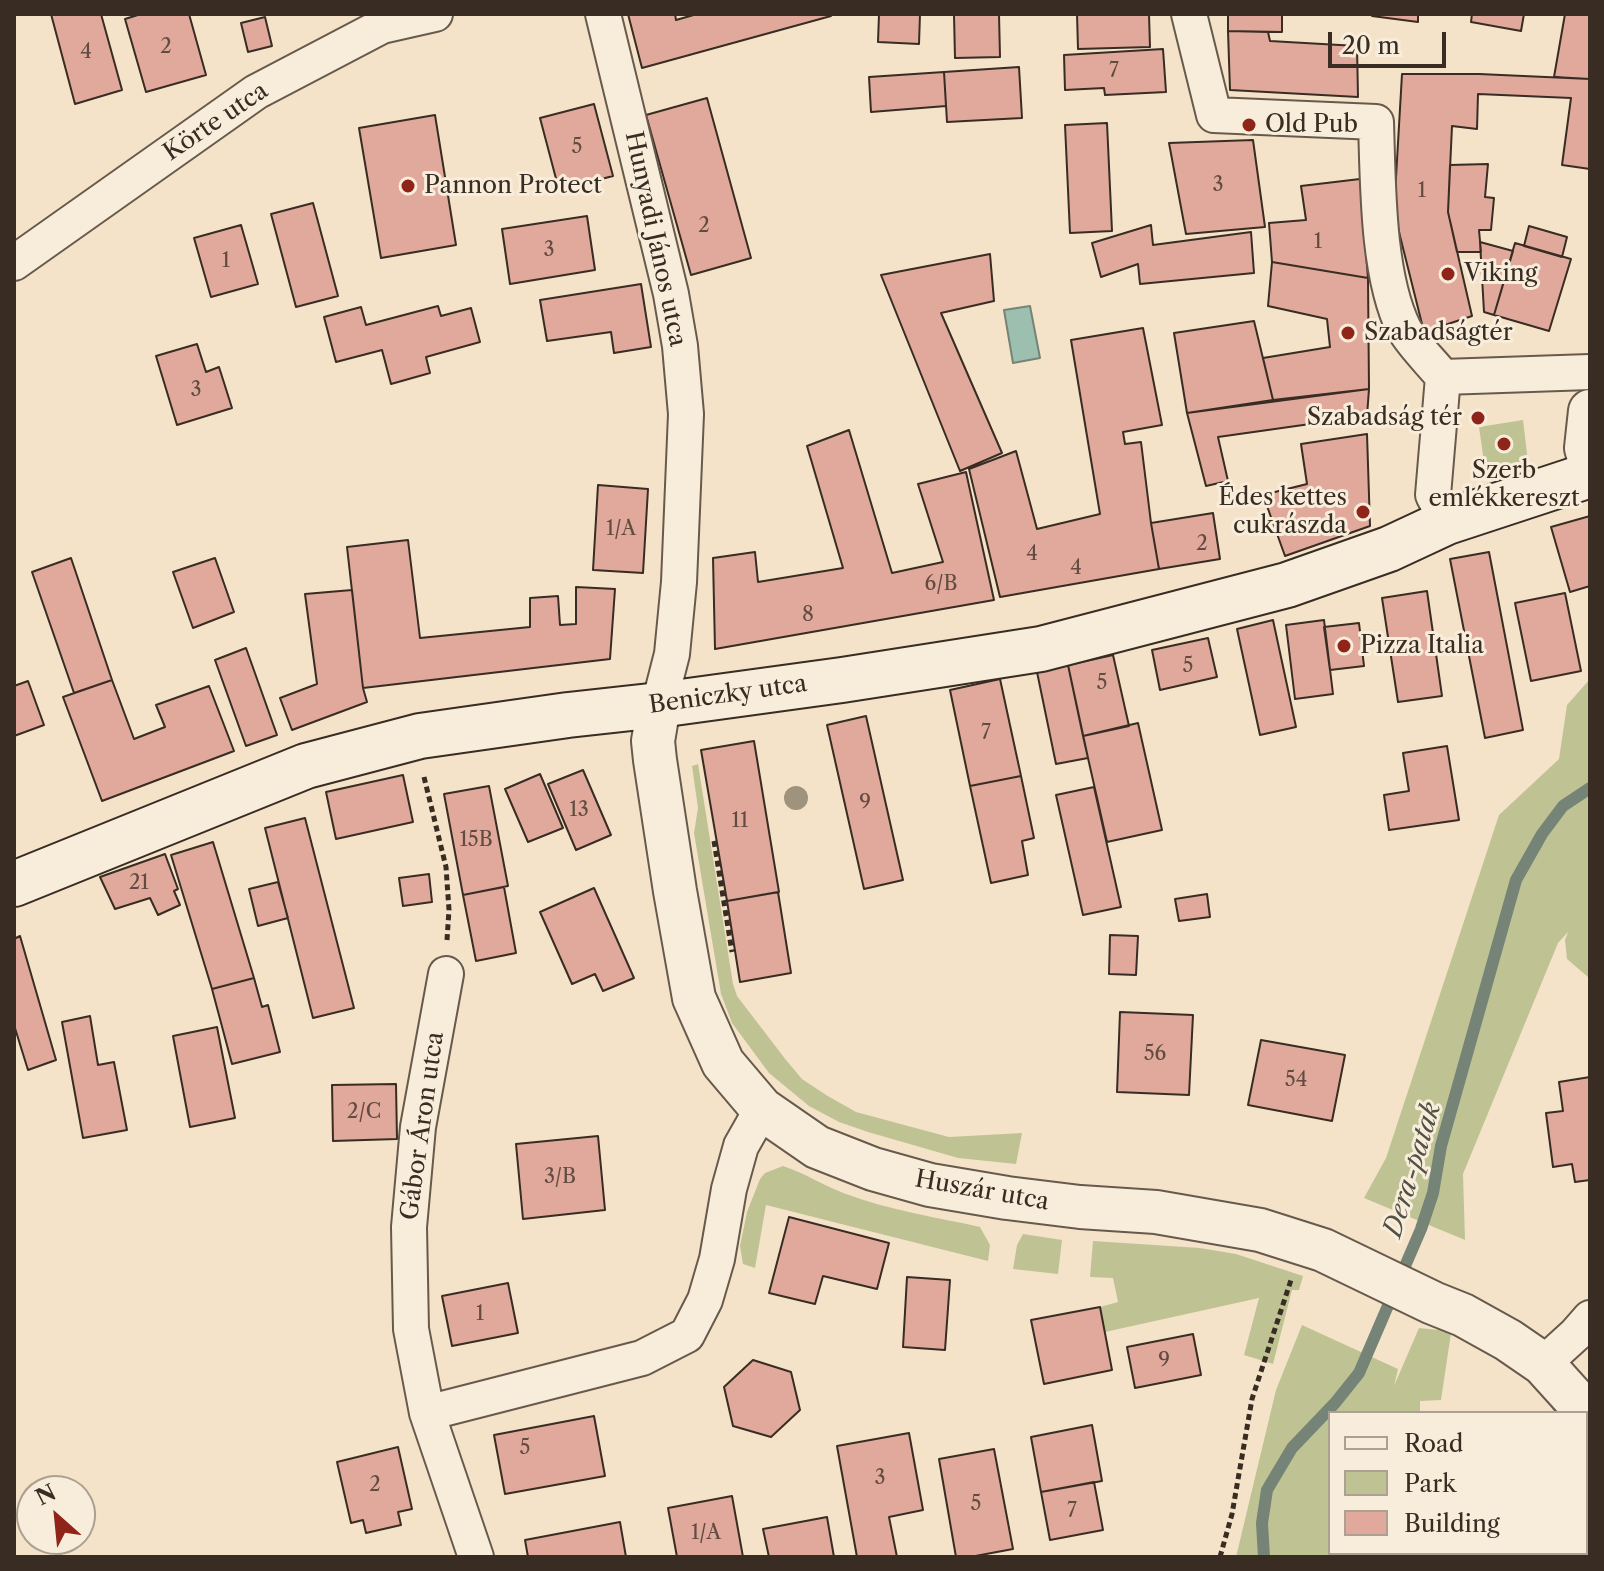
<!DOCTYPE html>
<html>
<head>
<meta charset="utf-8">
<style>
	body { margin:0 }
	#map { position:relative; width:1604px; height:1571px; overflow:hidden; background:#f4e3c8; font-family:"Libre Caslon Text",serif }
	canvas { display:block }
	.frame { position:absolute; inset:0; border:16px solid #382c23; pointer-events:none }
	.legend { position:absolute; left:1328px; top:1411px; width:260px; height:144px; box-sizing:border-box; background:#f8eddb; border:2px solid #aba091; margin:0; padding:10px 14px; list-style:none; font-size:24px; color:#382c23 }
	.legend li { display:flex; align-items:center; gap:16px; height:40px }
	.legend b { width:40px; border:2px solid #aba091 }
	.north { position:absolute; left:16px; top:1475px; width:80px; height:80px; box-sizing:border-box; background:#f8eddb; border:2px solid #aba091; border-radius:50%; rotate:333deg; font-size:22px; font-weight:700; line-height:32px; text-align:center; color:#382c23 }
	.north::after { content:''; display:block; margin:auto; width:28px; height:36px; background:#8f2418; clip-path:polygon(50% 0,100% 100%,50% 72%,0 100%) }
	.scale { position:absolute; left:1328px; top:32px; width:118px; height:36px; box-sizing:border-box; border:4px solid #382c23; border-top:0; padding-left:10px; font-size:24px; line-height:28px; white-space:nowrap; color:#382c23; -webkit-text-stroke:6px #f8eddb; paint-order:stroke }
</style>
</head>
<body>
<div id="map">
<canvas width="1604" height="1571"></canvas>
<div class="frame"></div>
<ul class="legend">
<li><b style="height:10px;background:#f8eddb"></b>Road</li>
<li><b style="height:22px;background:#bfc393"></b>Park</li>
<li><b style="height:22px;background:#e0a99c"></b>Building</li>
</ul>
<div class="north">N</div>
<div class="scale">20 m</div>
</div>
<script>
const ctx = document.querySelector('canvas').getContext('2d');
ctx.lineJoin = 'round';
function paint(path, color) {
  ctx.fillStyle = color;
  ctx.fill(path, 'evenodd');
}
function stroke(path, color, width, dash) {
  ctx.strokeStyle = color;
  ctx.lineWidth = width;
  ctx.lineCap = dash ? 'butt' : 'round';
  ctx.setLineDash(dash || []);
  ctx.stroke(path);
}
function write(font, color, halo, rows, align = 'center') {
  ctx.font = font + ' "Libre Caslon Text",serif';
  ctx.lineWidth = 6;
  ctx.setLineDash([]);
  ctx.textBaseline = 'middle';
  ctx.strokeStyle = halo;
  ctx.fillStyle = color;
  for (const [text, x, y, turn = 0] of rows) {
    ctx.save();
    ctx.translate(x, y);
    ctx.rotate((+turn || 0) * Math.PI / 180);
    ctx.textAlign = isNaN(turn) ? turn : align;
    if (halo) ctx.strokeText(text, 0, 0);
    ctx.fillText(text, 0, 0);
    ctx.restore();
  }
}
paint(new Path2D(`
	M1523 420 1528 462 1485 469 1479 427Z
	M1590 679V977H1588L1567 959 1565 940 1568 932 1558 943 1463 1174 1465 1240 1364 1198 1386 1158 1499 815 1559 759 1567 705Z
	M698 764 733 984 737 996 786 1060 802 1079 826 1095 856 1112 949 1137 1022 1133 1016 1164 958 1158 868 1132 839 1122 809 1106 769 1073 732 1023 721 994 694 833 698 808 692 766Z
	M783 1166C805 1173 824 1186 846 1194 888 1210 936 1217 980 1227L990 1245 988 1261 766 1205 755 1268 743 1264 740 1246 747 1212 760 1179 765 1173Z
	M1023 1234 1062 1240 1058 1274 1013 1269 1017 1245Z
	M1093 1241 1200 1248 1236 1254 1303 1276 1299 1290H1292L1273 1364 1244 1355 1259 1298 1105 1332 1100 1307 1118 1302 1113 1278 1090 1277Z
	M1302 1325 1398 1369 1394 1386 1419 1328 1458 1332 1530 1370 1573 1413H1554L1547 1397 1526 1372 1451 1333 1441 1400 1420 1401V1413H1330V1553H1400L1396 1557H1236L1276 1390Z`), '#bfc393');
const water = new Path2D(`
	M1030 306 1040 358 1013 363 1004 310Z`);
paint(water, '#9dbfaf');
stroke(water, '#758477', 2);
stroke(new Path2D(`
	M1264 1557 1262 1523 1267 1490 1292 1448 1335 1403 1359 1373 1421 1229 1433 1193 1441 1146 1516 880 1542 834 1563 806 1590 788`), '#758477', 12);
const building = new Path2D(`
	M51 14H101L122 90 75 104Z
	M141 14H189L206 75 146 92 125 19Z
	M628 14H675L676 20 697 14H831V16L642 68Z
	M879 14H920L919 44 878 42Z
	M999 14 1000 57 955 58 954 15Z
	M1077 14H1149L1150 47 1078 49Z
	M1228 14H1282V32L1228 31Z
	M1373 14H1418V22L1372 16Z
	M1472 14H1524L1521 31 1471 22Z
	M1565 14H1590V79L1554 77Z
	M265 17 272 46 248 52 241 23Z
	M1228 31 1268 32 1270 41 1357 46 1358 97 1230 90Z
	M1163 49 1166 92 1105 95 1104 88 1065 90 1064 55Z
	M1019 67 1022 118 947 122 944 72Z
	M944 72 946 106 871 112 869 77Z
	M1402 74H1479L1590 79V169L1562 165 1571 98 1478 94 1477 129 1452 126 1448 212 1472 316 1424 332 1394 212Z
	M707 98 751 258 691 275 646 115Z
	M594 104 613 176 559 190 540 118Z
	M435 115 456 245 381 258 359 128Z
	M1107 123 1112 231 1070 233 1065 125Z
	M1253 140 1265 227 1186 234 1169 143Z
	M1488 164 1485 197 1494 198 1491 230H1479L1481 252H1457L1448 212 1450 165Z
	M1360 179 1368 278 1272 262 1269 223 1306 220 1301 186Z
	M313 203 338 296 296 307 271 214Z
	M587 216 595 270 510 284 502 229Z
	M241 225 258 284 211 297 194 238Z
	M1151 225 1153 245 1251 232 1254 273 1140 284 1138 264 1101 277 1092 243Z
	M1529 226 1567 237 1562 257 1524 246Z
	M1480 242 1513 251 1494 315 1484 312Z
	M1515 243 1571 259 1549 331 1494 315Z
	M990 254 994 301 941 313 1002 453 960 471 881 275Z
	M1272 262 1368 278 1369 389 1273 400 1263 358 1330 347 1327 319 1268 306Z
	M641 284 651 347 614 353 611 332 547 341 540 300Z
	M438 306 441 316 471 308 480 342 426 357 430 373 391 384 382 350 336 362 324 317 361 307 366 325Z
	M1254 321 1273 400 1187 413 1174 333Z
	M1143 328 1162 425 1123 432 1125 444 1141 442 1151 523 1159 569 1000 597 969 469 1016 451 1037 529 1100 514 1071 340Z
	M197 344 206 372 219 367 232 408 177 425 156 356Z
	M1369 389 1367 416 1218 437 1228 481 1206 486 1187 413Z
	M849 430 892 573 943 562 918 484 966 472 994 600 715 649 713 558 755 552 758 582 843 568 807 446Z
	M1367 434 1370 526 1285 556 1263 495 1307 484 1301 444Z
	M598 485 648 489 643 573 593 570Z
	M1213 513 1220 559 1159 569 1151 523Z
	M1590 516V586L1570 592 1551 527Z
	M408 540 420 638 530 627V598L558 596 560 625 576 624V587L615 589 610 659 363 688 347 547Z
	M1489 552 1523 730 1485 738 1450 559Z
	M71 558 112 680 74 693 32 572Z
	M215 558 234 612 193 628 173 572Z
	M352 590 363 688 367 702 292 730 280 698 317 684 305 594Z
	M1427 591 1442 696 1398 702 1382 598Z
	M1565 593 1581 671 1531 681 1515 603Z
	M1273 620 1296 727 1260 735 1237 629Z
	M1324 620 1333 694 1295 699 1286 625Z
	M1359 623 1364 666 1330 670 1324 627Z
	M1208 638 1217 677 1160 690 1152 650Z
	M246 648 277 735 246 746 215 660Z
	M1113 655 1129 726 1083 736 1068 665Z
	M1068 665 1088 758 1056 764 1037 672Z
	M1000 679 1021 776 970 786 950 690Z
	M112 680 134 739 165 727 156 705 209 686 234 751 102 801 63 697Z
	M28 681 44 725 14 736V686Z
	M866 716 903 880 864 889 827 725Z
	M1138 723 1162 830 1107 842 1083 736Z
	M754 741 779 892 727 901 701 750Z
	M1447 746 1459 820 1389 830 1384 795 1409 791 1403 753Z
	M583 770 611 835 576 850 548 784Z
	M540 774 563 828 528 842 505 789Z
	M403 775 413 822 336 839 326 792Z
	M1021 776 1034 838 1022 841 1028 875 991 883 970 786Z
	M489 786 508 886 463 895 444 794Z
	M1094 787 1121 907 1083 915 1056 795Z
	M305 818 354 1008 313 1018 265 828Z
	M213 842 254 978 212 989 171 855Z
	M165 854 178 889 174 891 180 905 158 915 150 898 115 909 100 877Z
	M429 874 432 902 403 906 399 878Z
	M278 882 288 918 258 926 249 889Z
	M504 887 516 953 476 961 463 895Z
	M594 888 634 978 603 991 595 974 572 984 540 912Z
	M778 892 791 973 740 982 727 901Z
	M1207 894 1210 917 1179 921 1175 899Z
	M1110 935 1138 936 1136 975 1109 974Z
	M20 936 56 1060 28 1070 14 1025V939Z
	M254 978 262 1007 268 1005 280 1052 232 1064 212 989Z
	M1120 1012 1193 1015 1189 1095 1117 1092Z
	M90 1016 98 1065 114 1062 127 1130 83 1138 62 1022Z
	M217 1027 235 1118 190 1127 173 1036Z
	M1261 1040 1345 1055 1332 1121 1248 1105Z
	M1590 1077V1180L1575 1182 1572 1164 1553 1167 1546 1113 1563 1111 1559 1082Z
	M396 1084 397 1139 333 1141 332 1085Z
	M598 1136 605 1210 523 1219 516 1144Z
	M789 1217 889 1243 877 1289 823 1276 815 1304 769 1293Z
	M907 1277 950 1280 945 1350 903 1347Z
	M508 1283 518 1333 452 1346 442 1296Z
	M1100 1307 1112 1370 1044 1384 1031 1320Z
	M1193 1334 1201 1375 1135 1388 1127 1347Z
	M753 1360 791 1372 800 1410 771 1437 733 1426 724 1387Z
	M594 1416 605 1476 505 1494 494 1435Z
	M1092 1425 1102 1481 1041 1492 1031 1437Z
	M909 1433 923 1510 889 1517 897 1557H857L837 1446Z
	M398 1447 412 1509 398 1512 401 1525 366 1533 363 1520 351 1523 337 1462Z
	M994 1449 1013 1549 970 1557H956L939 1459Z
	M1094 1482 1103 1530 1050 1540 1041 1492Z
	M732 1496 743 1557H677L668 1508Z
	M827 1517 834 1557H769L763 1529Z
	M620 1522 626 1557H528L525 1540Z
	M1444 1553H1517V1557H1444Z`);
paint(building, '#e0a99c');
stroke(building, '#382c23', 2);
const minor = new Path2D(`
	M603 14 671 294 680 346 686 414 679 582 672 654 659 705
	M1189 14 1214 115 1376 122C1378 182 1377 275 1404 329 1413 345 1431 362 1443 377
	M14 263 256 92 382 26 435 14
	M1447 522 1433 495 1443 377 1590 372
	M446 974 418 1127 409 1227 411 1329 427 1413 476 1557
	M1543 1364 1576 1334 1590 1318
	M427 1413 642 1358 687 1335 705 1300 717 1259 729 1189 741 1146 762 1109`);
const tertiary = new Path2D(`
	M1590 411 1586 448 1590 462
	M659 705 653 741 655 760 675 891 694 998 723 1063 762 1109 817 1147 873 1169 930 1185 1007 1198 1080 1207 1156 1212 1260 1230 1323 1250 1433 1303 1463 1315 1508 1340 1543 1364 1590 1416`);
const secondary = new Path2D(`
	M14 884 306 766 420 736 568 715 659 705 842 680 1041 649 1287 585 1389 549 1447 522 1590 475`);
stroke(minor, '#675a4c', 38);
stroke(tertiary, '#675a4c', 46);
stroke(secondary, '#382c23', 48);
stroke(new Path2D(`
	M424 777 446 867 449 910 447 940
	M714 841 732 952
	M1220 1557 1232 1514 1252 1399 1291 1280`), '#382c23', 5, [6, 4]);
stroke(minor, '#f8eddb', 34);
stroke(tertiary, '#f8eddb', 42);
stroke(secondary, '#f8eddb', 44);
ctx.fillStyle = '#9f937d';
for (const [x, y] of [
	[796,798]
]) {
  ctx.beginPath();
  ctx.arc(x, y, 12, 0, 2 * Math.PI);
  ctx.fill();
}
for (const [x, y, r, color] of [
	[1249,125,8,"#8f2418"],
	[408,186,8,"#8f2418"],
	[1448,274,8,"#8f2418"],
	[1348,333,8,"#8f2418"],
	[1478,418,8,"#8f2418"],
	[1504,444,8,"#8f2418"],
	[1363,512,8,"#8f2418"],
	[1344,646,8,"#8f2418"]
]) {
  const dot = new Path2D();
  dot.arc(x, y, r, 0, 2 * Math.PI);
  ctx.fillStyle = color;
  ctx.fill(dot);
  stroke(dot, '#f8eddb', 3);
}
write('20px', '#624b41', null, [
	["2",166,47],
	["4",86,52],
	["7",1114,71],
	["5",577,147],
	["3",1218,185],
	["1",1422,191],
	["2",704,226],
	["1",1318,242],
	["3",549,250],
	["1",226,261],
	["3",196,390],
	["1/A",621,529],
	["2",1202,544],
	["4",1032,554],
	["4",1076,568],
	["6/B",941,584],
	["8",808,615],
	["5",1188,666],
	["5",1102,683],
	["7",986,733],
	["9",865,803],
	["13",579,810],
	["11",740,821],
	["15B",476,840],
	["21",139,883],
	["56",1155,1054],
	["54",1296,1080],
	["2/C",364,1112],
	["3/B",560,1177],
	["1",480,1314],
	["9",1164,1361],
	["5",525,1448],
	["3",880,1478],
	["2",375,1485],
	["5",976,1504],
	["7",1072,1511],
	["1/A",706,1533]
]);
write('24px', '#382c23', '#f8eddb', [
	["Körte utca",216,122,-34],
	["Hunyadi János utca",655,239,78],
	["Beniczky utca",728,695,-8],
	["Gábor Áron utca",423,1126,-82],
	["Huszár utca",982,1191,10]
]);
write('24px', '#382c23', '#f8eddb', [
	["Old Pub",1265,125],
	["Pannon Protect",424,186],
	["Viking",1464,274],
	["Szabadságtér",1364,333],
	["Szabadság tér",1462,418,"right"],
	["Szerb",1504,471,"center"],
	["emlékkereszt",1504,499,"center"],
	["Édes kettes",1347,498,"right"],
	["cukrászda",1347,526,"right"],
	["Pizza Italia",1360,646]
], 'left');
write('italic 26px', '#515146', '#f8eddb', [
	["Dera-patak",1413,1170,-73]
]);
</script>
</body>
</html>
